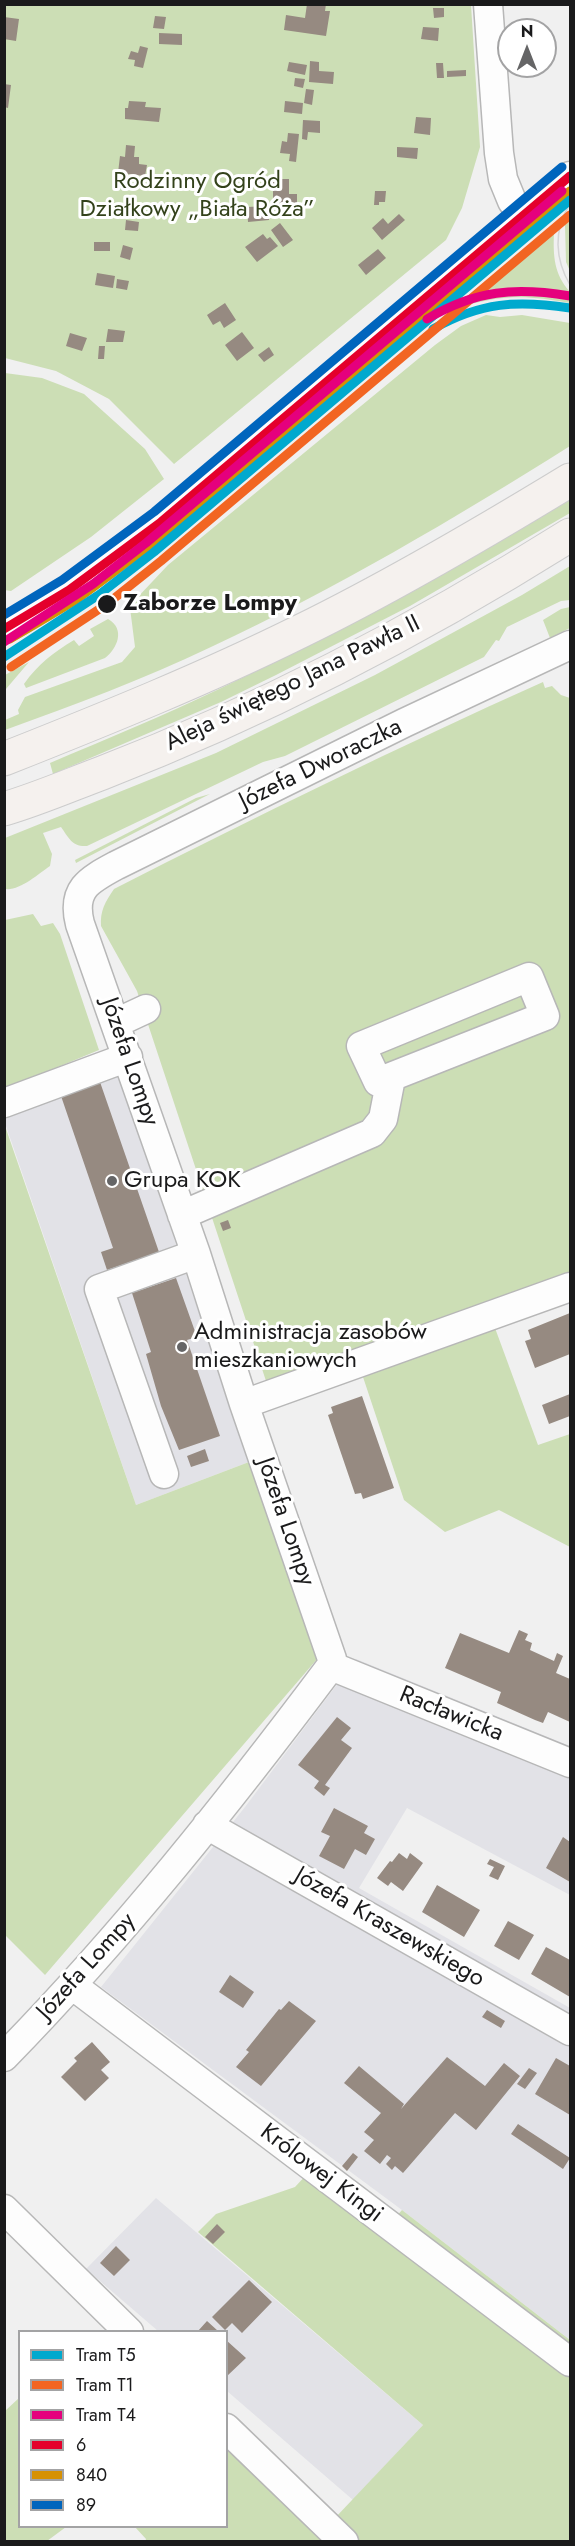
<!DOCTYPE html>
<html>
<head>
<meta charset="utf-8">
<style>
	body { margin:0 }
	#map { position:relative; width:575px; height:2546px; overflow:hidden; background:#f0f0f0; font-family:Jost,sans-serif }
	canvas { display:block }
	.frame { position:absolute; inset:0; border:6px solid #1a1a1b; pointer-events:none }
	.legend { position:absolute; left:18px; top:2330px; width:210px; height:198px; box-sizing:border-box; background:#fff; border:2px solid #a3a3a4; margin:0; padding:8px 10px; list-style:none; font-size:18px; color:#1a1a1b }
	.legend li { display:flex; align-items:center; gap:12px; height:30px }
	.legend b { width:30px; border:2px solid #a3a3a4 }
	.north { position:absolute; left:497px; top:18px; width:60px; height:60px; box-sizing:border-box; background:#fff; border:2px solid #a3a3a4; border-radius:50%; rotate:0deg; font-size:16px; font-weight:700; line-height:24px; text-align:center; color:#1a1a1b }
	.north::after { content:''; display:block; margin:auto; width:21px; height:27px; background:#656566; clip-path:polygon(50% 0,100% 100%,50% 72%,0 100%) }
</style>
</head>
<body>
<div id="map">
<canvas width="575" height="2546"></canvas>
<div class="frame"></div>
<ul class="legend">
<li><b style="height:8px;background:#00a9ce"></b>Tram T5</li>
<li><b style="height:8px;background:#f26522"></b>Tram T1</li>
<li><b style="height:8px;background:#e5007d"></b>Tram T4</li>
<li><b style="height:8px;background:#e4002b"></b>6</li>
<li><b style="height:8px;background:#d69104"></b>840</li>
<li><b style="height:8px;background:#0065bd"></b>89</li>
</ul>
<div class="north">N</div>
</div>
<script>
const ctx = document.querySelector('canvas').getContext('2d');
ctx.lineJoin = 'round';
function paint(path, color) {
  ctx.fillStyle = color;
  ctx.fill(path, 'evenodd');
}
function stroke(path, color, width, dash) {
  ctx.strokeStyle = color;
  ctx.lineWidth = width;
  ctx.lineCap = dash ? 'butt' : 'round';
  ctx.setLineDash(dash || []);
  ctx.stroke(path);
}
function write(font, color, halo, rows, align = 'center') {
  ctx.font = font + ' Jost,sans-serif';
  ctx.lineWidth = 6;
  ctx.setLineDash([]);
  ctx.textBaseline = 'middle';
  ctx.strokeStyle = halo;
  ctx.fillStyle = color;
  for (const [text, x, y, turn = 0] of rows) {
    ctx.save();
    ctx.translate(x, y);
    ctx.rotate((+turn || 0) * Math.PI / 180);
    ctx.textAlign = isNaN(turn) ? turn : align;
    if (halo) ctx.strokeText(text, 0, 0);
    ctx.fillText(text, 0, 0);
    ctx.restore();
  }
}
paint(new Path2D(`
	M112 1054 249 1462 136 1505 5 1123 4 1090Z
	M356 1659 570 1746V1895L407 1808 359 1888 570 2008V2340L402 2210 101 1987 245 1807Z
	M156 2198 423 2425 353 2500 227 2391 226 2332 158 2331 86 2269Z`), '#e2e2e7');
paint(new Path2D(`
	M5 5H471L480 147 462 208 446 240 174 464 109 399 56 371 5 358Z
	M570 220V271L566 262 565 225Z
	M554 233C553 256 554 274 570 292V303C532 296 506 294 468 305Z
	M486 315 500 317 522 315 570 323V446C454 519 335 589 211 647 144 679 74 705 5 730V720L19 714 18 710 25 697 122 662 135 647 130 608 136 599 168 565 435 345 461 326Z
	M5 373 42 378 84 394 145 449 164 479 91 537 11 591 4 590Z
	M570 500V513L410 606 276 675 221 702 53 774 50 763C106 739 163 716 217 690 338 633 455 567 570 500Z
	M570 566V600L561 601 507 627 499 641 496 640 484 657 285 756 263 762 87 846C72 847 69 838 61 827L43 833 52 854 50 866C38 874 20 891 5 889V838L216 753 375 675 522 595Z
	M570 607V628L550 638 543 620 561 609Z
	M108 619C126 629 117 649 105 658L26 688 24 684C38 664 54 652 74 640L79 646 94 636 90 629Z
	M29 662 6 689 5 690V675Z
	M543 682 545 688 552 686 561 695 570 698V1280L268 1387 137 991 101 926C100 911 105 902 114 889 255 817 398 747 543 682Z
	M210 794 202 798 76 863 75 860 196 798Z
	M33 914 41 926 53 923 60 934 99 1050 5 1089V920Z
	M4 1123 136 1505 249 1462 318 1658 45 1975 4 1934Z
	M495 1328 538 1445 570 1434V1547L499 1510 445 1532 404 1500 363 1377Z
	M308 2173 383 2231 402 2210 570 2340V2541L145 2542 146 2539 135 2527 226 2526 227 2442 317 2537 423 2425 198 2232 216 2214 295 2187Z
	M19 2398 20 2526 66 2527 47 2541H5V2411Z`), '#ccdeb5');
paint(new Path2D(`
	M307 4H326L325 11H330L326 36 284 30 286 15 305 18Z
	M433 8H444V17L434 18Z
	M155 16 166 17 164 29 153 28Z
	M4 17 19 19 16 41 4 39Z
	M423 27 439 28 438 41 421 39Z
	M159 33 182 34V45L159 44Z
	M140 46 148 48 143 68 134 66 135 60 128 59 131 51 138 53Z
	M310 61 319 62V71L334 72 333 84 309 82Z
	M289 62 307 65 305 75 287 71Z
	M436 63H443L444 78H437Z
	M466 70V76L447 77V71Z
	M295 78 305 79 303 88 294 86Z
	M4 84 11 85 8 108 4 107Z
	M306 89 314 90 312 105 304 103Z
	M129 101 146 102 145 107 161 108 159 122 125 119V108H128Z
	M285 101 303 103 302 114 284 112Z
	M416 117 431 118 430 135 414 133Z
	M303 120 320 121V133L308 132 307 140 302 139Z
	M288 133 299 134 296 162 289 161 290 154 280 153 282 141 287 142Z
	M126 145 135 146 134 157H139V164L147 165 145 176 118 173 120 156 125 157Z
	M397 147 418 148 417 159 397 157Z
	M282 179H289V194H297V206L273 205V182H281Z
	M375 191H386L385 202H379V205H374Z
	M269 206V220L248 222 247 207Z
	M399 214 405 220 382 240 372 228 383 218 388 224Z
	M126 220 139 222 138 231 125 230Z
	M280 223 293 240 283 247 271 230Z
	M263 234 267 239 270 237 278 246 257 262 245 247Z
	M94 242H110V251H94Z
	M123 245 133 248 130 260 120 257Z
	M378 249 386 258 366 275 358 265Z
	M97 273 115 276 113 288 95 285Z
	M117 279 129 281 127 290 116 288Z
	M225 303 236 320 224 328 220 321 213 325 207 315Z
	M108 329 125 331 123 342H106Z
	M242 332 254 348 237 361 225 345Z
	M70 333 87 338 82 351 66 346Z
	M99 346H105L104 359H98Z
	M269 347 274 355 264 362 258 355Z
	M100 1082 159 1252 107 1270 101 1252 113 1248 61 1096Z
	M228 1220 231 1228 223 1231 220 1223Z
	M176 1278 197 1337 187 1340 220 1436 179 1450 161 1406 146 1354 151 1352 132 1293Z
	M570 1313V1354L535 1368 525 1341 531 1339 528 1330Z
	M570 1394V1416L549 1424 542 1405Z
	M362 1396 394 1488 363 1499 361 1493 355 1494 328 1415 333 1413 331 1407Z
	M205 1449 209 1461 191 1467 187 1456Z
	M519 1630 528 1634 525 1640 532 1643 530 1650 554 1661 557 1653 563 1656 556 1673 570 1679V1722L548 1712 543 1723 535 1720 497 1703 501 1692 445 1668 460 1633 509 1653Z
	M337 1717 351 1728 341 1740 352 1748 325 1785 330 1788 324 1796 314 1788 319 1781 298 1765Z
	M334 1808 368 1826 364 1833 375 1839 366 1855 355 1849 344 1869 319 1856 330 1836 321 1832Z
	M563 1837 570 1842V1882L546 1868Z
	M399 1853 407 1859 410 1853 423 1863 403 1891 391 1882 388 1886 377 1878 390 1861 392 1862Z
	M490 1859 505 1866 498 1880 489 1876 494 1867 487 1864Z
	M437 1885 480 1910 464 1937 422 1912Z
	M508 1921 534 1935 519 1960 494 1946Z
	M546 1947 570 1960V1997L531 1974Z
	M230 1975 254 1992 243 2008 219 1992Z
	M289 2001 316 2021 261 2086 236 2067 249 2052 246 2050 279 2009 281 2010Z
	M487 2010 505 2021 501 2028 482 2017Z
	M92 2042 110 2062 101 2070 109 2078 85 2101 61 2077 77 2061 74 2058Z
	M447 2057 485 2086 504 2063 520 2076 476 2130 455 2113 403 2173 395 2166 392 2170 386 2164 391 2158 387 2155 380 2164 364 2151 374 2140 364 2132 381 2113 344 2083 359 2066 404 2104 401 2109Z
	M556 2058 570 2066V2115L535 2094Z
	M529 2068 537 2073 525 2089 517 2084Z
	M518 2124 570 2158 563 2169 511 2134Z
	M353 2153 358 2157 347 2171 342 2166Z
	M217 2224 225 2232 213 2244 205 2237Z
	M116 2246 130 2260 114 2276 100 2263Z
	M249 2280 272 2302 242 2333 232 2323 225 2330 212 2317Z
	M207 2321 218 2331H198Z
	M226 2340 246 2358 226 2377Z`), '#968a81');
const minor = new Path2D(`
	M488 4 499 153 503 179 512 201 523 216
	M4 629C93 582 172 513 249 449 357 359 463 267 570 176
	M529 977 545 1016 378 1082 361 1046Z
	M116 1023 146 1009
	M4 1103 128 1057
	M182 1215 372 1133 383 1119 391 1078
	M244 1404 570 1287
	M164 1474 99 1289 196 1254
	M331 1666 570 1763
	M207 1825 570 2031
	M72 1985 570 2362
	M4 2057C123 1935 229 1802 331 1666L332 1659 244 1404 196 1254 80 924C71 889 89 880 117 865L404 723 570 645
	M4 2209 129 2332
	M226 2428 344 2542`);
const major = new Path2D(`
	M4 759C105 719 204 679 301 631 393 586 483 533 570 480
	M4 809C38 799 70 785 102 773 265 710 422 628 570 535`);
stroke(minor, '#b7b7b7', 31);
stroke(major, '#ccc', 35);
stroke(minor, '#fdfdfd', 28);
stroke(major, '#f5f1ee', 33);
stroke(new Path2D(`
	M570 204C553 230 555 259 570 285`), '#d4d4d5', 1.5);
stroke(new Path2D(`
	M4 629 69 590 161 522 570 176`), '#e4002b', 9);
stroke(new Path2D(`
	M10 639 76 600 169 531 570 191`), '#d69104', 9);
stroke(new Path2D(`
	M4 615 62 580 154 512 562 167`), '#0065bd', 9);
stroke(new Path2D(`
	M433 329C481 302 517 300 570 308
	M4 657 100 594 154 552 570 200`), '#00a9ce', 9);
stroke(new Path2D(`
	M11 667 107 604 161 561 570 215`), '#f26522', 9);
stroke(new Path2D(`
	M427 319C476 290 515 287 570 296
	M4 642 93 584 146 543 562 191`), '#e5007d', 9);
for (const [x, y, r, color] of [
	[107,604,10,"#1a1a1b"],
	[112,1181,6,"#656566"],
	[182,1347,6,"#656566"]
]) {
  const dot = new Path2D();
  dot.arc(x, y, r, 0, 2 * Math.PI);
  ctx.fillStyle = color;
  ctx.fill(dot);
  stroke(dot, '#fff', 2);
}
write('24px', '#33421b', '#fff', [
	["Rodzinny Ogród",197,182],
	["Działkowy „Biała Róża”",197,210]
]);
write('bold 24px', '#1a1a1b', '#fff', [
	["Zaborze Lompy",123,604]
], 'left');
write('24px', '#1a1a1b', '#fff', [
	["Aleja świętego Jana Pawła II",293,684,-26],
	["Józefa Dworaczka",321,765,-26],
	["Józefa Lompy",129,1062,71],
	["Józefa Lompy",285,1522,71],
	["Racławicka",451,1715,22],
	["Józefa Kraszewskiego",389,1928,30],
	["Józefa Lompy",87,1967,-48],
	["Królowej Kingi",321,2174,37]
]);
write('24px', '#1a1a1b', '#fff', [
	["Grupa KOK",124,1181],
	["Administracja zasobów",194,1333],
	["mieszkaniowych",194,1361]
], 'left');
</script>
</body>
</html>
